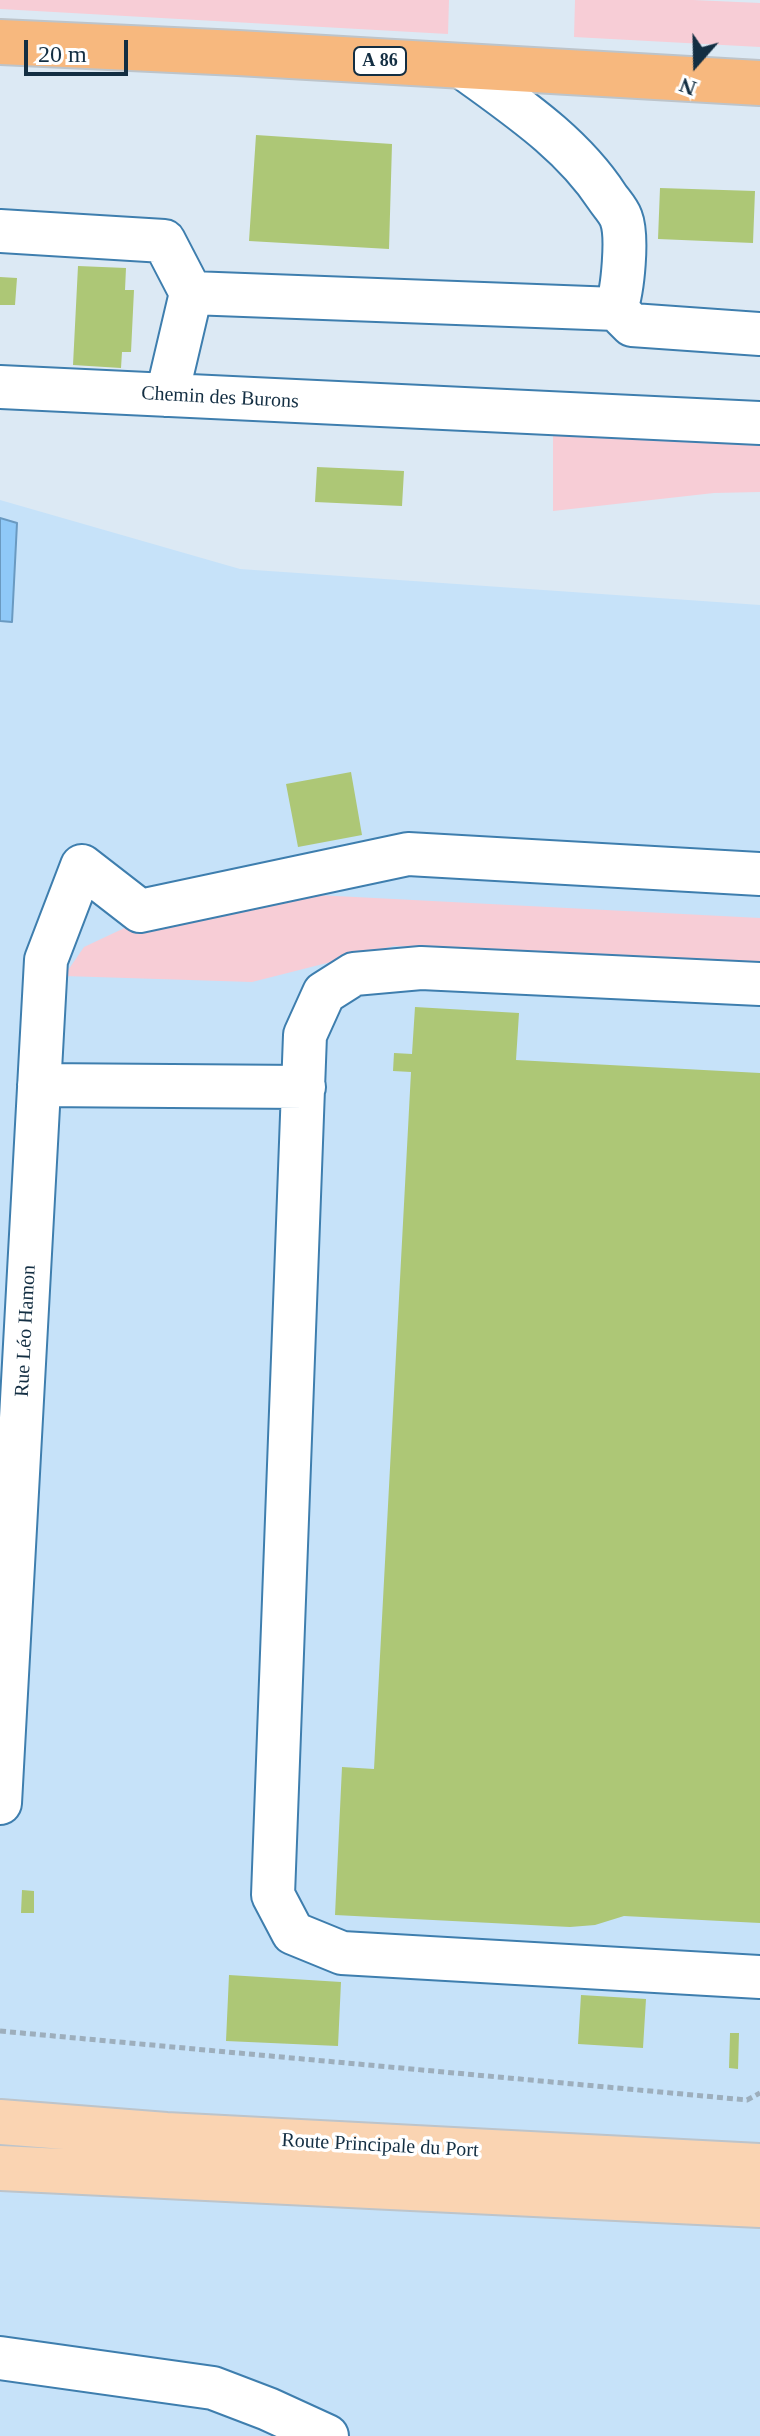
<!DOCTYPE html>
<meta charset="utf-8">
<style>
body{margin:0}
#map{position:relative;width:760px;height:2436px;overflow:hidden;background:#dce9f4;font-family:Georgia,serif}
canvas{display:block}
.north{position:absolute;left:656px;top:24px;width:80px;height:80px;-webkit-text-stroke:6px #fff;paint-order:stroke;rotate:200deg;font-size:22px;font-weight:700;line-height:32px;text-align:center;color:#132e42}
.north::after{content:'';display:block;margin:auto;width:28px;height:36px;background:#132e42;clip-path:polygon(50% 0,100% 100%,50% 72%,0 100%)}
.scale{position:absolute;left:24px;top:40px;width:104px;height:36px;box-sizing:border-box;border:4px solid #132e42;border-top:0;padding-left:10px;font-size:24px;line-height:28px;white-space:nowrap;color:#132e42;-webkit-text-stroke:6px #fff;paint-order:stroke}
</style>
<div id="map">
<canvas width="760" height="2436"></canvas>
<div class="north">N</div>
<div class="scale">20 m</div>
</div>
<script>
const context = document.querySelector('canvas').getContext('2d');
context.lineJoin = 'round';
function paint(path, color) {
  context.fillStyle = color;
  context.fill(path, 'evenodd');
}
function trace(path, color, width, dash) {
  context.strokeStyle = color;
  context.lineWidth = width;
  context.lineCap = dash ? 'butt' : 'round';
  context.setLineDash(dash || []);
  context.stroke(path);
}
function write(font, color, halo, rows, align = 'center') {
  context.font = font + ' Georgia,serif';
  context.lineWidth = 7;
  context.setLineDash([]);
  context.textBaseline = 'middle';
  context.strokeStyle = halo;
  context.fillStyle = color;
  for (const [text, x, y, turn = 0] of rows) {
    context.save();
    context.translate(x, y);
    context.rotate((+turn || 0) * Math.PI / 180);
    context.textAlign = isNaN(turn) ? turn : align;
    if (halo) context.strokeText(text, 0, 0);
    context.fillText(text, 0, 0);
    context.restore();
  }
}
const built = new Path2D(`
 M 0,500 L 240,569 L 760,605 L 760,2436 L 0,2436 Z`);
const green = new Path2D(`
 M 0,0 L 449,0 L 448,34 L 0,9 Z
 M 575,0 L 693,0 L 760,3 L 760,47 L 574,37 Z
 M 553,425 L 760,436 L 760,492 L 714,493 L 553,511 Z
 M 278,893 L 760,918 L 760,964 L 394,946 L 252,982 L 64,976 L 84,947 L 133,924 Z`);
const water = new Path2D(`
 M 0,518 L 17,523 L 12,622 L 0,621 Z`);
const building = new Path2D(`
 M 256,135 L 392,144 L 389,249 L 249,241 Z
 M 660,188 L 755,191 L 753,243 L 658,239 Z
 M 78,266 L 126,268 L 125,290 L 134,290 L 131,352 L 122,352 L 121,368 L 73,365 Z
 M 0,277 L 17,278 L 15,305 L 0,305 Z
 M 317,467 L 404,471 L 402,506 L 315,502 Z
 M 351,772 L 362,835 L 298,847 L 286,784 Z
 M 415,1007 L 519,1013 L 516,1060 L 760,1073 L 760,1923 L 624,1916 L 595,1925 L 570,1927 L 335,1915 L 342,1767 L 374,1769 L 411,1072 L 393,1071 L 394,1053 L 412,1054 Z
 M 22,1890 L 34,1891 L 34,1913 L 21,1913 Z
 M 229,1975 L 341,1982 L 338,2046 L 226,2041 Z
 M 581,1995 L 646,1999 L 643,2048 L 578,2044 Z
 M 730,2033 L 739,2033 L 738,2069 L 729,2068 Z`);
const path = new Path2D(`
 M 0,2031 L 747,2100 L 760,2093`);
const minor = new Path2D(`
 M 461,66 C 514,105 571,142 607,197 C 611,203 618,210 621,218 C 628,236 623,290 616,309
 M 0,231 L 164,241 L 191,293
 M 0,387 L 760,423
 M 167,395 L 191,293 L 616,309 L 632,325 L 760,334
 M 760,984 L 421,968 L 354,974 L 324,993 L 305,1035 L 273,1895 L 293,1933 L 342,1953 L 760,1977
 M 39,1085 L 304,1087
 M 0,1803 L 46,960 L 82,866 L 140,911 L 408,854 L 760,874
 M 0,2358 L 213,2388 L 268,2409 L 327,2436`);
const major = new Path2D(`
 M 0,2122 L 166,2135 L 760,2166
 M 0,2168 L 760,2205`);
const highway = new Path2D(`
 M 0,42 L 238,53 L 760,83`);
const shields = [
 [380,61,52]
];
const shieldNames = [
 ["A 86",380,61]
];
const streetNames = [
 ["Chemin des Burons",220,398,3],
 ["Rue Léo Hamon",26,1331,-87],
 ["Route Principale du Port",380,2146,3]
];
paint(built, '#c6e2f9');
paint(green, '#f7cdd6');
paint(water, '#8fc9f8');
trace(water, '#6a9ac1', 2);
paint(building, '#adc776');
trace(minor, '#3e7eae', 46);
trace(major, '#bdc4ca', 48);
trace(highway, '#bdc4ca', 48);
trace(path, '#9daebc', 5, [6, 4]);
trace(minor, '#fff', 42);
trace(major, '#fad4b2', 44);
trace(highway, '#f7b87e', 44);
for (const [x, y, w] of shields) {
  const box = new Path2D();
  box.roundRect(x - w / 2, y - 14, w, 28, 6);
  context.fillStyle = '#fff';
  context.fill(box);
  trace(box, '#132e42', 2);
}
write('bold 18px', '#132e42', null, shieldNames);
write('20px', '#132e42', '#fff', streetNames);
</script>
